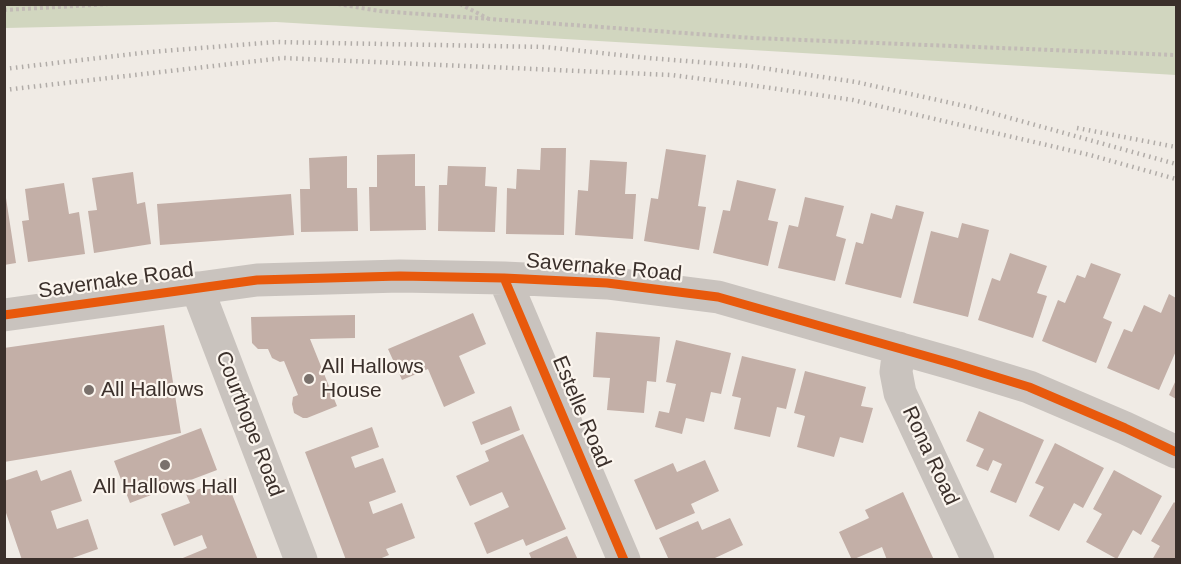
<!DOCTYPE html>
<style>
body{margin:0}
#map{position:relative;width:1181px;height:564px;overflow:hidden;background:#f0ebe5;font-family:Helvetica,sans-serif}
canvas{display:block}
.frame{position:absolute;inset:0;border:6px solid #3b302b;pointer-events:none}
</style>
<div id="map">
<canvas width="1181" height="564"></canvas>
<div class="frame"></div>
</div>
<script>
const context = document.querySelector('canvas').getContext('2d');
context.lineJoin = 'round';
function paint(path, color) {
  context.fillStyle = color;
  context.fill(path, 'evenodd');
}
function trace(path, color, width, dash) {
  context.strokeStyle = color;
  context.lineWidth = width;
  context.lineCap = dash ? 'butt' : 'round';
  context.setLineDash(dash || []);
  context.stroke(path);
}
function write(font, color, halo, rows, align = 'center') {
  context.font = font + ' Helvetica,sans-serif';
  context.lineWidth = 4.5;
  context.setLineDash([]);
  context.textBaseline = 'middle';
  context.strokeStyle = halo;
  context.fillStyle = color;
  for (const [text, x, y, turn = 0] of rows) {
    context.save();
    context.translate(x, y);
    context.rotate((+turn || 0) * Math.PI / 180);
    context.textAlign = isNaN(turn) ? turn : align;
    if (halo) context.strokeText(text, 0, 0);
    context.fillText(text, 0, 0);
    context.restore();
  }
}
const green = new Path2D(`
 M 4,5 L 1176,5 L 1176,75 L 276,22 L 5,28 Z`);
const building = new Path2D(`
 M 541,148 L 566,148 L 564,235 L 506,234 L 507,188 L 516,189 L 517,169 L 540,170 Z
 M 666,149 L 706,155 L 698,206 L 706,207 L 699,250 L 644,241 L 651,198 L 658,199 Z
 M 415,154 L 415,186 L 425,186 L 426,230 L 370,231 L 369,187 L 377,187 L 377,155 Z
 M 347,156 L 347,188 L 357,188 L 358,231 L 301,232 L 300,189 L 310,189 L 309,158 Z
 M 590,160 L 627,162 L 625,194 L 636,194 L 633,239 L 575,235 L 578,190 L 588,191 Z
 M 448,166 L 486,167 L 485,186 L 497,187 L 495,232 L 438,231 L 439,185 L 447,185 Z
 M 133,172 L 137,204 L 145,202 L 151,244 L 94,253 L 88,211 L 97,210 L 92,178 Z
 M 737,180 L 776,189 L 768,220 L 778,222 L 768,266 L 713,253 L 723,210 L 730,211 Z
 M 64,183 L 69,214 L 79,212 L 85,254 L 28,262 L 22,221 L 29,220 L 25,189 Z
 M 291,194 L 294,235 L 160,245 L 157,204 Z
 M 805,197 L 844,206 L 836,236 L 846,239 L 835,281 L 778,268 L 789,225 L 798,227 Z
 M 4,198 L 6,198 L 16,263 L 4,265 Z
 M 896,205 L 924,212 L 901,298 L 845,284 L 856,242 L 863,244 L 871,213 L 892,219 Z
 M 962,223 L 989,230 L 968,317 L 913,303 L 931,231 L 958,238 Z
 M 1010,253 L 1047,266 L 1037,293 L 1047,296 L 1033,338 L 978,320 L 992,278 L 1000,281 Z
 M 1091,263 L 1121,274 L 1103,318 L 1112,322 L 1096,363 L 1042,341 L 1058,300 L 1065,303 L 1077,275 L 1085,278 Z
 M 1169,294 L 1176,298 L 1176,351 L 1159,390 L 1107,368 L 1124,329 L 1132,332 L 1144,305 L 1161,313 Z
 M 473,313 L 486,344 L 459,356 L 475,393 L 444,407 L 428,369 L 402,380 L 388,349 Z
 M 355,315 L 355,338 L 310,339 L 337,406 L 307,418 L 303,418 L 294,413 L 292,404 L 293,397 L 298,395 L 284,361 L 280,362 L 272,358 L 268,349 L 258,349 L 252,343 L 251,317 Z
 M 164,325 L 181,433 L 4,462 L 4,348 Z
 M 596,332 L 660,337 L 656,382 L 647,381 L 644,413 L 607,410 L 610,378 L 593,377 Z
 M 676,340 L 731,353 L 721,394 L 711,392 L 704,422 L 686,418 L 682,434 L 655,427 L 659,411 L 669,413 L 676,384 L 666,382 Z
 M 742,356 L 796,369 L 786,409 L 777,407 L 770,437 L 734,429 L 741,398 L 732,396 Z
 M 805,371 L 866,387 L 861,406 L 873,408 L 863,443 L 840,437 L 834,457 L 797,447 L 805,416 L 794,413 Z
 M 1176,380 L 1176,399 L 1169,395 Z
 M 511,406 L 520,430 L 481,445 L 472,422 Z
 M 979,411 L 1044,440 L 1016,503 L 990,492 L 1002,464 L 993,460 L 988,471 L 976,466 L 984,449 L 966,441 Z
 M 372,427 L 379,447 L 351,457 L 355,468 L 383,458 L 396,492 L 369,502 L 373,514 L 402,503 L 415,538 L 386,549 L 389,555 L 377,560 L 346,560 L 305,452 Z
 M 201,428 L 217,470 L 130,503 L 114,461 Z
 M 523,434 L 566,529 L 526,546 L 523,539 L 487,554 L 474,523 L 509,507 L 502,492 L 470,506 L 456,476 L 489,461 L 485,451 Z
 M 1055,443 L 1104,468 L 1083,508 L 1074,503 L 1059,531 L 1029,516 L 1044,487 L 1035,483 Z
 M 705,460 L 719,491 L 691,504 L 695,513 L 656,530 L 634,480 L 673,463 L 677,472 Z
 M 37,470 L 41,481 L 71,470 L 82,501 L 51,511 L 57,529 L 88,519 L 98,549 L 67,560 L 22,560 L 4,507 L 4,481 Z
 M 1114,470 L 1162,496 L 1141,535 L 1133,530 L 1117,559 L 1086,542 L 1102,514 L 1093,509 Z
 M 226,479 L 258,560 L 178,560 L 207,548 L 204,541 L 202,535 L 174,546 L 161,514 L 190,503 L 186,494 Z
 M 903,492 L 934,560 L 887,560 L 882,547 L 852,560 L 839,532 L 869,518 L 865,510 Z
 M 1174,502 L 1176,504 L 1176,560 L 1152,560 L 1160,546 L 1151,541 Z
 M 730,518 L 743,545 L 715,558 L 716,560 L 669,560 L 659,538 L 698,521 L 702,530 Z
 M 567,536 L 578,560 L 532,560 L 529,553 Z`);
const path = new Path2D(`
 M 338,4 L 379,11 L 753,38 L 1176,55
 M 460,4 L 489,19
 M 4,10 L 111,4`);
const minor = new Path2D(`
 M 504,278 L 624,560
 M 197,288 L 301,560
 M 4,315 L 257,280 L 400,276 L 504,278 L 607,283 L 718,297 L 954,364 L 1029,387 L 1125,428 L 1176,452
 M 899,348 L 896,372 L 900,393 L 978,560`);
const rail = new Path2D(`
 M 4,69 L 150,52 L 276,42 L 545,47 L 648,58 L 749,66 L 856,82 L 974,108 L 1176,164
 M 4,90 L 283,58 L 671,75 L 750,85 L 853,100 L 1090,155 L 1176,179
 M 1077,128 L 1176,147`);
const cycleway = new Path2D(`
 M 504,278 L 624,560
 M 4,315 L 257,280 L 400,276 L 504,278 L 607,283 L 718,297 L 954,364 L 1029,387 L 1125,428 L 1176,452`);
const markers = [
 [309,379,6,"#7a716c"],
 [89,390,6,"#7a716c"],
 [165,465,6,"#7a716c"]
];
const streetNames = [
 ["Savernake Road",604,268,5],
 ["Savernake Road",116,281,-8],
 ["Estelle Road",581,412,67],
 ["Courthope Road",249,424,69],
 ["Rona Road",930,456,65]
];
const poiNames = [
 ["All Hallows",321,367],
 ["House",321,391],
 ["All Hallows",101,390],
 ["All Hallows Hall",165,487,"center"]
];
paint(green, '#d1d6bf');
paint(building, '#c3afa7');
trace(path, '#c2bbb6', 4, [3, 3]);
trace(minor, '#c9c3be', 33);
trace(rail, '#b1aca8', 4.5, [1.5, 4.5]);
trace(cycleway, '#e8590c', 9);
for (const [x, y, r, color] of markers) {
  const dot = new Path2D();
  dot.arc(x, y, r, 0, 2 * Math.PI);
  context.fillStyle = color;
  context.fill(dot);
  trace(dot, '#fbf5ee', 2);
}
write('21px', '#3b302b', '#fbf5ee', streetNames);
write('21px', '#3b302b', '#fbf5ee', poiNames, 'left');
</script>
